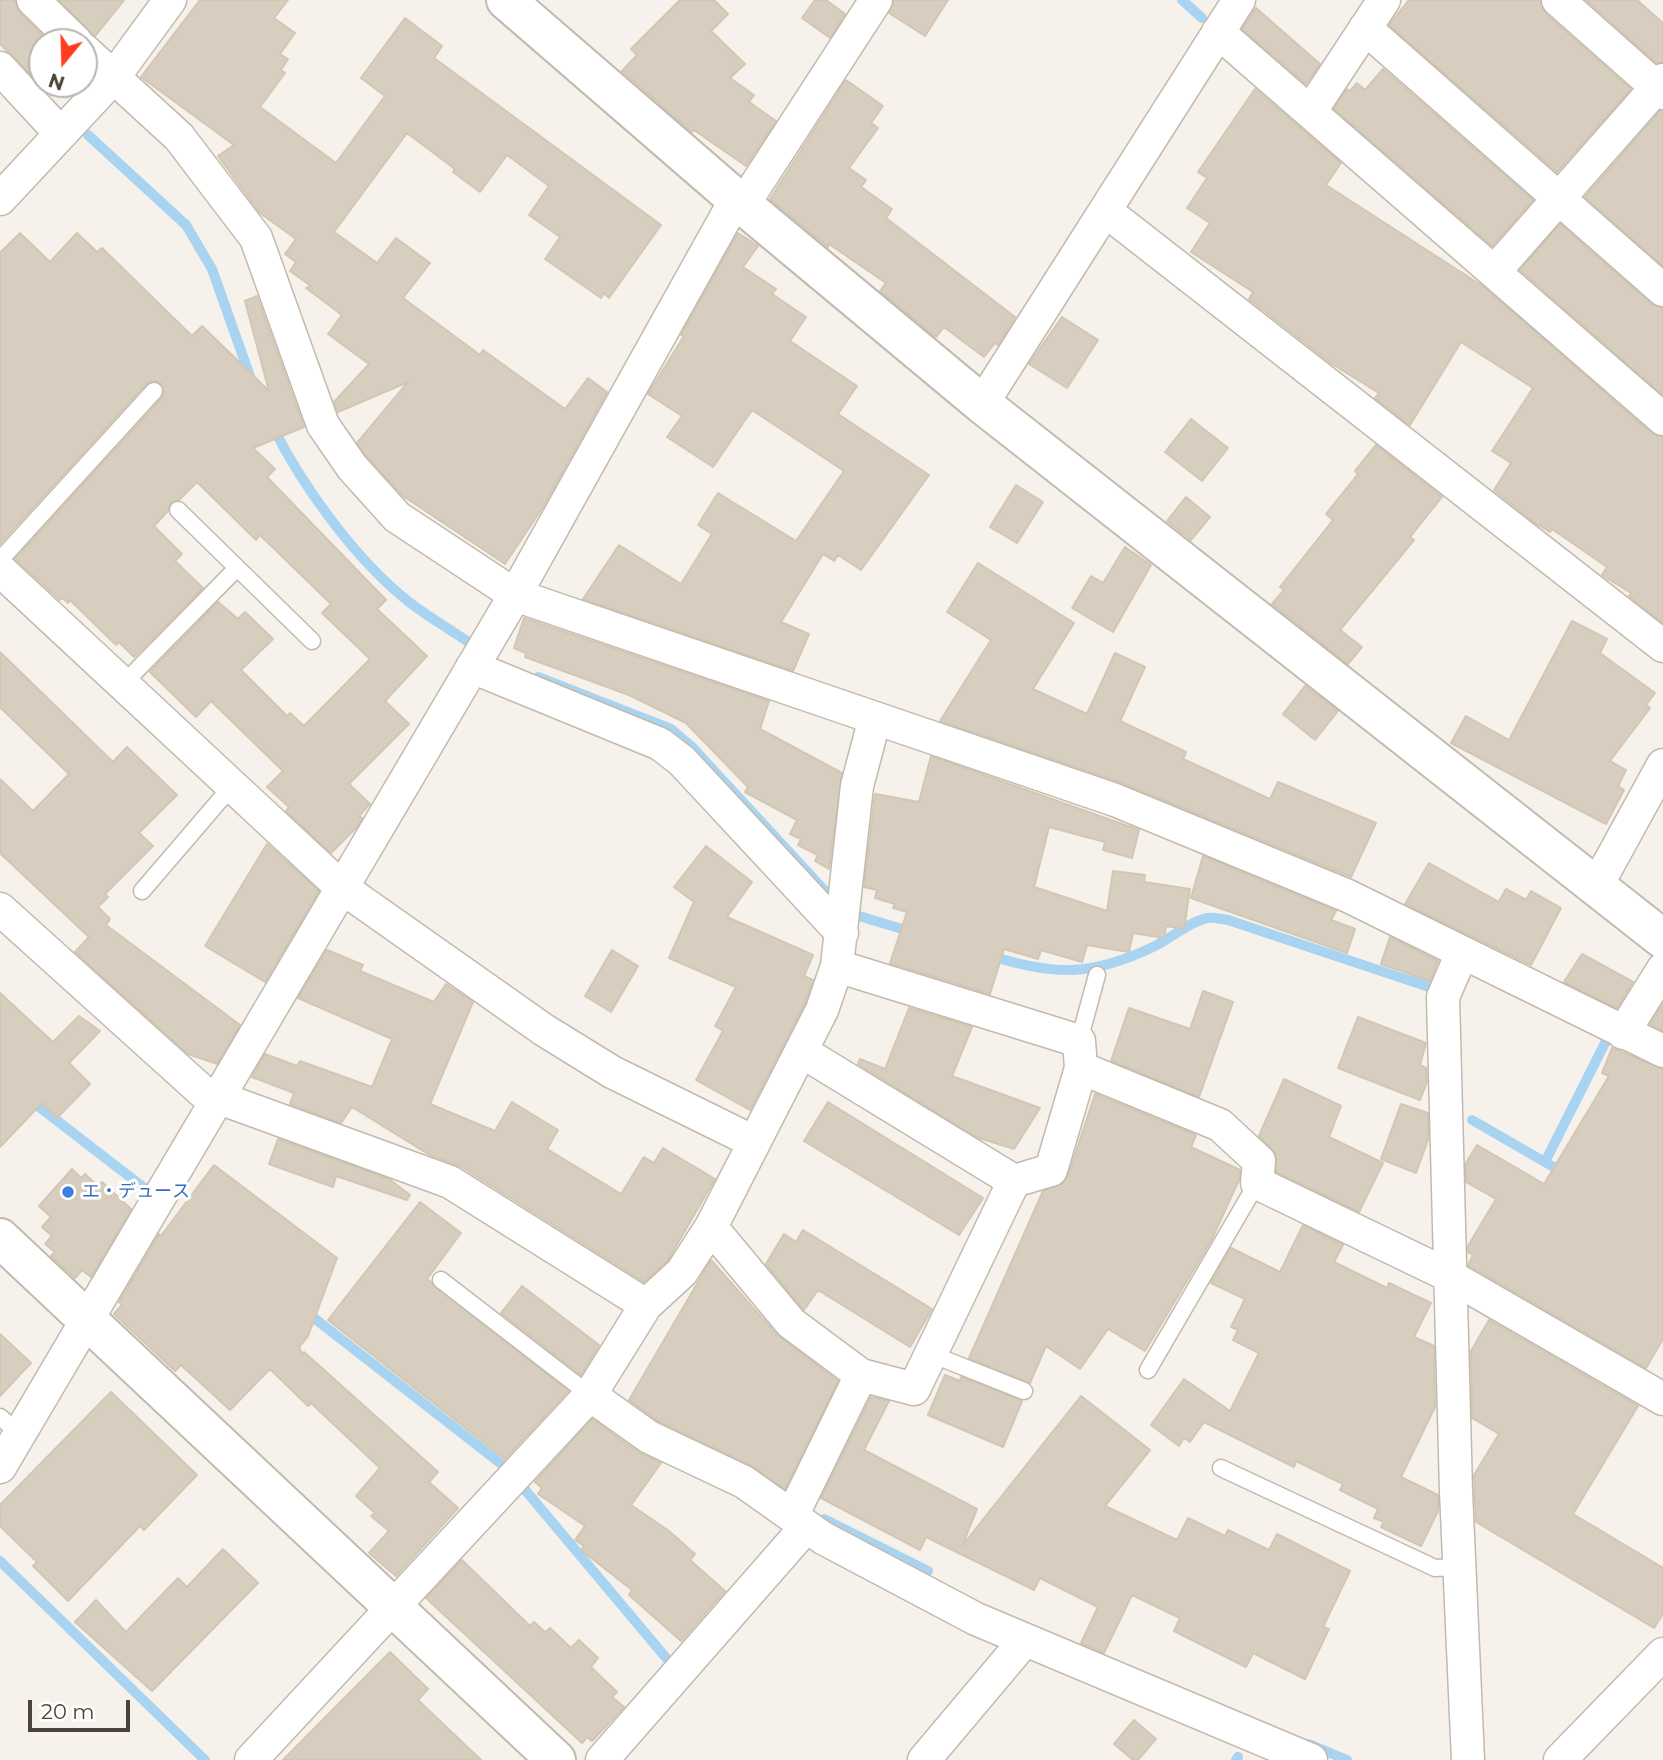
<!DOCTYPE html>
<meta charset="utf-8">
<style>
body{margin:0}
#map{position:relative;width:1663px;height:1760px;overflow:hidden;background:#f6f2eb;font-family:Montserrat,sans-serif}
canvas{display:block}
.north{position:absolute;left:28px;top:28px;width:70px;height:70px;box-sizing:border-box;background:#fff;border:2px solid #b7b4af;border-radius:50%;rotate:199deg;font-size:19px;font-weight:700;line-height:28px;text-align:center;color:#4a4338}
.north::after{content:'';display:block;margin:auto;width:24px;height:32px;background:#fd3d1b;clip-path:polygon(50% 0,100% 100%,50% 72%,0 100%)}
.scale{position:absolute;left:28px;top:1700px;width:102px;height:32px;box-sizing:border-box;border:4px solid #4a4338;border-top:0;padding-left:9px;font-size:21px;line-height:24px;white-space:nowrap;color:#4a4338;-webkit-text-stroke:5px #fff;paint-order:stroke}
</style>
<div id="map">
<canvas width="1663" height="1760"></canvas>
<div class="north">N</div>
<div class="scale">20 m</div>
</div>
<script>
const context = document.querySelector('canvas').getContext('2d');
context.lineJoin = 'round';
function trace(path, color, width, dash) {
  context.strokeStyle = color;
  context.lineWidth = width;
  context.lineCap = dash ? 'butt' : 'round';
  context.setLineDash(dash || []);
  context.stroke(path);
}
function paint(path, color) {
  context.fillStyle = color;
  context.fill(path, 'evenodd');
}
function write(font, color, halo, rows, align = 'center') {
  context.font = font + ' Montserrat,"Noto Sans JP",sans-serif';
  context.lineWidth = 6;
  context.setLineDash([]);
  context.textBaseline = 'middle';
  context.strokeStyle = halo;
  context.fillStyle = color;
  for (const [text, x, y, turn = 0] of rows) {
    context.save();
    context.translate(x, y);
    context.rotate((+turn || 0) * Math.PI / 180);
    context.textAlign = isNaN(turn) ? turn : align;
    if (halo) context.strokeText(text, 0, 0);
    context.fillText(text, 0, 0);
    context.restore();
  }
}
const stream = new Path2D(`
 M 1182,0 L 1202,18
 M 88,135 L 186,225 L 212,269 L 252,382
 M 272,425 C 302,486 355,559 409,602 C 427,616 448,628 467,641
 M 538,677 L 671,729 L 692,747 L 836,903
 M 859,916 L 912,932
 M 988,955 C 1054,976 1091,977 1155,946 C 1171,938 1189,922 1207,918 C 1213,917 1222,919 1228,920 L 1429,987
 M 29,1099 L 152,1194
 M 1472,1120 L 1564,1173
 M 1545,1162 L 1607,1039
 M 305,1311 L 504,1466
 M 521,1485 L 667,1659
 M 824,1519 L 928,1571
 M 0,1561 L 205,1760
 M 1309,1744 L 1347,1760
 M 1236,1760 L 1238,1757`);
const building = new Path2D(`
 M 0,0 L 15,0 L 20,13 L 50,42 L 42,42 L 42,84 L 45,84 L 42,86 L 0,44 Z
 M 59,0 L 124,0 L 95,36 Z
 M 200,0 L 288,0 L 274,18 L 295,33 L 280,54 L 288,59 L 281,70 L 285,73 L 260,107 L 336,163 L 385,96 L 361,78 L 405,18 L 442,46 L 434,58 L 661,225 L 609,298 L 604,293 L 601,298 L 545,259 L 560,237 L 529,215 L 549,186 L 507,155 L 480,192 L 453,172 L 455,169 L 407,133 L 334,232 L 377,263 L 396,238 L 430,263 L 403,298 L 480,355 L 483,350 L 565,409 L 588,378 L 607,392 L 543,507 L 505,564 L 403,496 L 366,456 L 357,443 L 408,382 L 338,412 L 334,402 L 369,364 L 328,334 L 342,315 L 306,288 L 311,286 L 290,271 L 296,262 L 285,254 L 296,239 L 260,213 L 218,156 L 234,145 L 141,77 Z
 M 680,0 L 714,0 L 728,14 L 711,31 L 745,64 L 730,78 L 754,95 L 749,102 L 776,121 L 746,166 L 694,130 L 692,132 L 622,71 L 637,55 L 631,49 Z
 M 815,0 L 826,0 L 845,14 L 830,38 L 802,18 Z
 M 894,0 L 948,0 L 925,36 L 889,13 Z
 M 1409,0 L 1540,0 L 1546,14 L 1631,89 L 1557,172 L 1389,25 Z
 M 1586,0 L 1637,0 L 1663,23 L 1663,62 L 1657,63 Z
 M 1256,8 L 1320,64 L 1306,84 L 1242,29 Z
 M 1383,69 L 1533,200 L 1492,246 L 1334,109 L 1347,89 L 1350,91 L 1357,83 L 1365,90 Z
 M 846,80 L 883,106 L 871,123 L 878,128 L 849,168 L 866,180 L 861,187 L 892,209 L 886,218 L 1015,317 L 998,345 L 995,343 L 984,357 L 944,327 L 936,337 L 880,291 L 886,283 L 829,244 L 828,247 L 770,199 Z
 M 1255,89 L 1341,163 L 1326,185 L 1484,287 L 1651,433 L 1663,437 L 1663,623 L 1629,596 L 1631,593 L 1602,575 L 1607,567 L 1552,529 L 1550,532 L 1535,523 L 1494,490 L 1511,463 L 1492,451 L 1533,388 L 1461,342 L 1410,425 L 1375,398 L 1379,393 L 1332,364 L 1249,299 L 1253,292 L 1191,252 L 1210,223 L 1187,208 L 1207,178 L 1198,172 Z
 M 1660,111 L 1663,111 L 1663,266 L 1585,197 Z
 M 1560,224 L 1651,304 L 1663,308 L 1663,395 L 1520,270 Z
 M 20,233 L 50,262 L 77,233 L 97,252 L 102,248 L 192,336 L 202,326 L 269,391 L 245,301 L 257,296 L 304,427 L 253,448 L 275,469 L 267,477 L 386,600 L 377,609 L 427,656 L 385,701 L 409,724 L 349,784 L 370,804 L 359,816 L 362,818 L 357,827 L 331,853 L 286,811 L 289,807 L 267,787 L 283,771 L 211,701 L 196,717 L 150,672 L 218,602 L 238,619 L 245,612 L 273,639 L 241,670 L 287,716 L 290,713 L 304,726 L 370,659 L 322,613 L 331,604 L 260,535 L 256,540 L 197,482 L 179,500 L 171,502 L 168,511 L 154,526 L 182,554 L 175,561 L 203,588 L 134,657 L 119,642 L 116,645 L 70,600 L 68,603 L 63,598 L 60,600 L 15,559 L 162,398 L 164,393 L 162,384 L 156,381 L 146,384 L 0,544 L 0,253 Z
 M 738,233 L 758,246 L 743,267 L 776,289 L 772,294 L 806,317 L 790,341 L 857,386 L 838,414 L 929,475 L 861,570 L 838,555 L 834,561 L 823,554 L 781,622 L 809,634 L 793,671 L 583,599 L 619,545 L 681,584 L 712,534 L 698,525 L 718,493 L 796,541 L 844,471 L 752,410 L 713,467 L 667,437 L 682,416 L 648,394 L 684,336 L 681,335 Z
 M 1062,317 L 1098,340 L 1067,388 L 1029,364 Z
 M 1191,419 L 1228,448 L 1202,481 L 1165,452 Z
 M 1376,445 L 1442,497 L 1410,537 L 1414,540 L 1340,630 L 1362,647 L 1348,664 L 1272,604 L 1284,590 L 1280,587 L 1333,520 L 1326,514 L 1358,474 L 1355,471 Z
 M 1016,485 L 1043,502 L 1017,543 L 990,527 Z
 M 1186,497 L 1210,517 L 1191,540 L 1167,521 Z
 M 1125,547 L 1151,565 L 1113,632 L 1072,608 L 1091,576 L 1103,583 Z
 M 978,563 L 1074,623 L 1033,689 L 1087,714 L 1115,653 L 1145,667 L 1120,721 L 1186,752 L 1183,759 L 1270,799 L 1278,782 L 1376,823 L 1351,877 L 1122,783 L 940,721 L 991,640 L 947,612 Z
 M 524,618 L 769,701 L 760,729 L 842,773 L 829,869 L 815,861 L 818,855 L 798,845 L 801,839 L 790,834 L 797,820 L 745,792 L 748,787 L 686,723 L 629,695 L 525,657 L 526,653 L 514,648 Z
 M 1572,621 L 1607,639 L 1600,653 L 1655,693 L 1646,705 L 1650,708 L 1610,761 L 1626,770 L 1618,786 L 1624,790 L 1606,824 L 1451,743 L 1466,716 L 1509,740 Z
 M 0,652 L 113,762 L 127,747 L 177,795 L 139,833 L 153,846 L 105,894 L 108,897 L 98,907 L 110,919 L 106,925 L 240,1025 L 217,1064 L 188,1054 L 75,952 L 89,937 L 0,853 L 0,779 L 33,811 L 69,774 L 0,707 Z
 M 1305,686 L 1338,711 L 1315,740 L 1283,714 Z
 M 931,756 L 1139,830 L 1132,858 L 1103,850 L 1105,842 L 1049,827 L 1034,887 L 1107,911 L 1113,871 L 1145,875 L 1144,882 L 1190,889 L 1184,929 L 1166,926 L 1164,938 L 1133,933 L 1129,952 L 1087,945 L 1082,962 L 1041,950 L 1038,959 L 1004,949 L 990,994 L 890,963 L 907,912 L 893,908 L 895,904 L 875,898 L 877,890 L 864,887 L 875,794 L 919,802 Z
 M 267,844 L 319,891 L 265,982 L 205,946 Z
 M 706,846 L 752,882 L 727,917 L 813,955 L 804,976 L 813,980 L 805,1003 L 750,1110 L 696,1080 L 723,1031 L 715,1026 L 736,987 L 669,958 L 694,902 L 674,887 Z
 M 1203,856 L 1336,911 L 1331,920 L 1355,929 L 1347,953 L 1191,898 Z
 M 1429,863 L 1499,902 L 1506,889 L 1526,900 L 1531,891 L 1561,908 L 1531,965 L 1405,904 Z
 M 1390,937 L 1438,961 L 1430,981 L 1381,964 Z
 M 327,950 L 363,965 L 360,971 L 434,1002 L 446,984 L 473,1002 L 430,1104 L 495,1131 L 512,1102 L 558,1130 L 547,1149 L 621,1194 L 644,1157 L 654,1163 L 663,1148 L 715,1179 L 668,1260 L 644,1282 L 460,1166 L 428,1154 L 352,1107 L 341,1123 L 290,1104 L 294,1093 L 252,1077 L 265,1054 L 297,1066 L 300,1061 L 372,1087 L 392,1039 L 298,998 Z
 M 612,950 L 638,966 L 611,1012 L 585,996 Z
 M 1582,954 L 1633,982 L 1617,1008 L 1564,982 Z
 M 1203,991 L 1233,1002 L 1199,1097 L 1111,1061 L 1129,1008 L 1190,1029 Z
 M 0,993 L 53,1042 L 79,1016 L 100,1031 L 69,1063 L 90,1084 L 57,1118 L 42,1103 L 0,1147 Z
 M 1663,1004 L 1663,1031 L 1650,1024 Z
 M 909,1008 L 972,1027 L 952,1076 L 1040,1108 L 1014,1149 L 976,1137 L 858,1064 L 860,1059 L 885,1069 Z
 M 1358,1017 L 1426,1043 L 1420,1065 L 1426,1068 L 1427,1082 L 1420,1100 L 1338,1068 Z
 M 1612,1048 L 1663,1069 L 1663,1339 L 1646,1368 L 1468,1265 L 1473,1255 L 1468,1252 L 1468,1246 L 1496,1199 L 1466,1182 L 1466,1163 L 1477,1145 L 1544,1184 L 1609,1076 L 1602,1073 Z
 M 1284,1079 L 1341,1106 L 1329,1137 L 1383,1163 L 1359,1212 L 1276,1172 L 1276,1154 L 1259,1136 Z
 M 1095,1094 L 1196,1135 L 1191,1147 L 1240,1170 L 1239,1180 L 1212,1239 L 1145,1351 L 1108,1329 L 1080,1369 L 1046,1346 L 1030,1383 L 969,1358 L 1043,1191 L 1063,1183 L 1068,1176 Z
 M 828,1102 L 983,1198 L 959,1235 L 804,1141 Z
 M 1401,1104 L 1428,1113 L 1428,1140 L 1416,1173 L 1381,1159 Z
 M 278,1139 L 389,1179 L 410,1195 L 407,1200 L 336,1176 L 333,1187 L 269,1164 Z
 M 214,1165 L 337,1258 L 308,1336 L 299,1347 L 302,1354 L 304,1352 L 438,1472 L 429,1482 L 458,1508 L 396,1576 L 369,1553 L 389,1531 L 371,1516 L 375,1513 L 356,1496 L 380,1468 L 311,1403 L 308,1406 L 270,1369 L 230,1410 L 181,1365 L 175,1371 L 114,1314 L 122,1305 L 119,1302 L 159,1234 L 161,1236 Z
 M 72,1169 L 81,1178 L 85,1174 L 98,1186 L 102,1182 L 131,1209 L 91,1277 L 82,1270 L 75,1278 L 51,1256 L 55,1252 L 45,1244 L 52,1236 L 42,1227 L 51,1217 L 39,1206 Z
 M 420,1202 L 461,1233 L 427,1279 L 568,1391 L 505,1459 L 328,1320 Z
 M 1303,1225 L 1343,1245 L 1334,1262 L 1387,1288 L 1389,1283 L 1431,1303 L 1414,1337 L 1434,1346 L 1435,1407 L 1401,1477 L 1438,1495 L 1438,1511 L 1421,1546 L 1381,1527 L 1384,1522 L 1374,1518 L 1378,1509 L 1340,1490 L 1343,1484 L 1296,1461 L 1294,1467 L 1204,1422 L 1190,1442 L 1184,1438 L 1179,1446 L 1151,1425 L 1184,1379 L 1230,1411 L 1259,1353 L 1233,1340 L 1238,1330 L 1231,1327 L 1245,1299 L 1211,1283 L 1231,1248 L 1280,1272 Z
 M 803,1230 L 932,1309 L 910,1347 L 818,1290 L 804,1310 L 766,1264 L 784,1234 L 796,1242 Z
 M 711,1260 L 777,1335 L 838,1381 L 785,1489 L 752,1466 L 658,1421 L 629,1400 Z
 M 522,1286 L 599,1345 L 581,1375 L 501,1313 Z
 M 1489,1320 L 1638,1406 L 1573,1514 L 1663,1568 L 1663,1614 L 1654,1628 L 1476,1522 L 1474,1475 L 1499,1434 L 1472,1418 L 1471,1351 Z
 M 0,1334 L 31,1363 L 0,1396 Z
 M 945,1375 L 960,1381 L 961,1377 L 1022,1401 L 1003,1447 L 928,1415 Z
 M 111,1392 L 197,1475 L 144,1530 L 140,1526 L 68,1601 L 33,1566 L 37,1562 L 0,1526 L 0,1505 Z
 M 1081,1396 L 1150,1450 L 1105,1506 L 1177,1540 L 1188,1518 L 1225,1536 L 1228,1530 L 1269,1550 L 1277,1534 L 1350,1571 L 1323,1627 L 1329,1629 L 1305,1679 L 1253,1653 L 1246,1667 L 1174,1631 L 1180,1618 L 1132,1595 L 1104,1653 L 1081,1643 L 1098,1607 L 1040,1578 L 1034,1590 L 926,1537 L 920,1550 L 821,1498 L 871,1397 L 889,1401 L 864,1450 L 977,1509 L 962,1546 Z
 M 592,1419 L 638,1452 L 661,1463 L 631,1505 L 669,1531 L 695,1554 L 690,1560 L 725,1591 L 681,1641 L 629,1595 L 632,1590 L 581,1550 L 584,1546 L 575,1540 L 585,1526 L 538,1494 L 542,1488 L 535,1482 Z
 M 223,1549 L 258,1583 L 152,1691 L 75,1622 L 96,1600 L 126,1632 L 178,1578 L 187,1587 Z
 M 462,1560 L 530,1626 L 534,1622 L 545,1632 L 550,1628 L 571,1648 L 579,1640 L 598,1658 L 591,1667 L 617,1692 L 612,1697 L 624,1707 L 592,1741 L 587,1737 L 582,1743 L 426,1598 Z
 M 390,1652 L 428,1689 L 418,1700 L 481,1760 L 283,1760 Z
 M 1134,1720 L 1156,1739 L 1138,1760 L 1133,1760 L 1114,1744 Z`);
const service = new Path2D(`
 M 178,510 L 312,641
 M 0,560 L 154,391
 M 123,684 L 237,568
 M 142,891 L 232,786
 M 1079,1041 L 1097,975
 M 441,1280 L 590,1395
 M 931,1354 L 1024,1391
 M 1148,1370 L 1257,1183
 M 0,1417 L 20,1434
 M 1221,1468 L 1435,1568 L 1459,1567`);
const minor = new Path2D(`
 M 33,0 L 76,42
 M 1558,0 L 1663,93
 M 1365,28 L 1663,290
 M 1218,32 L 1663,419
 M 84,50 L 179,137 L 256,238 L 323,425 L 352,467 L 397,517 L 515,595 L 1115,800 L 1348,896 L 1663,1051
 M 0,68 L 61,134
 M 1310,112 L 1384,0
 M 0,199 L 113,78 L 170,0
 M 743,205 L 876,0
 M 1107,212 L 1663,646
 M 1494,272 L 1663,80
 M 982,404 L 1239,0
 M 0,570 L 341,887 L 544,1030 L 612,1072 L 752,1141
 M 472,667 L 660,744 L 682,761 L 842,933
 M 1596,887 L 1663,765
 M 0,909 L 203,1092 L 450,1182 L 646,1305
 M 1462,953 L 1443,997 L 1456,1491 L 1468,1760
 M 1623,1033 L 1663,969
 M 801,1051 L 1014,1181
 M 1081,1068 L 1220,1125 L 1259,1161 L 1257,1183 L 1450,1276 L 1663,1399
 M 711,1227 L 791,1323 L 861,1375 L 914,1389 L 1014,1181 L 1051,1170 L 1081,1068 L 1079,1041 L 837,966
 M 590,1395 L 649,1437 L 744,1482 L 823,1538 L 976,1619 L 1311,1760
 M 0,1467 L 515,595 L 736,199
 M 792,1516 L 861,1375
 M 251,1760 L 590,1395 L 646,1305 L 682,1272 L 711,1227 L 822,1010 L 837,966 L 857,786 L 875,718
 M 602,1760 L 806,1527
 M 924,1760 L 1025,1640
 M 1560,1760 L 1663,1654`);
const tertiary = new Path2D(`
 M 506,0 L 743,205 L 982,404 L 1663,939
 M 0,1238 L 556,1760`);
const markers = [
 [68,1192,7,"#3f7fe0"]
];
const shopNames = [
 ["エ・デュース",82,1192]
];
trace(stream, '#a8d4f2', 10);
paint(building, '#d8cec0');
trace(building, '#d3c6b3', 2);
trace(service, '#c2baad', 19);
trace(minor, '#c2baad', 35);
trace(tertiary, '#c2baad', 42);
trace(service, '#fff', 16);
trace(minor, '#fff', 32);
trace(tertiary, '#fff', 38);
for (const [x, y, r, color] of markers) {
  const dot = new Path2D();
  dot.arc(x, y, r, 0, 2 * Math.PI);
  context.fillStyle = color;
  context.fill(dot);
  trace(dot, '#fff', 2.5);
}
write('18px', '#366cbe', '#fff', shopNames, 'left');
</script>
